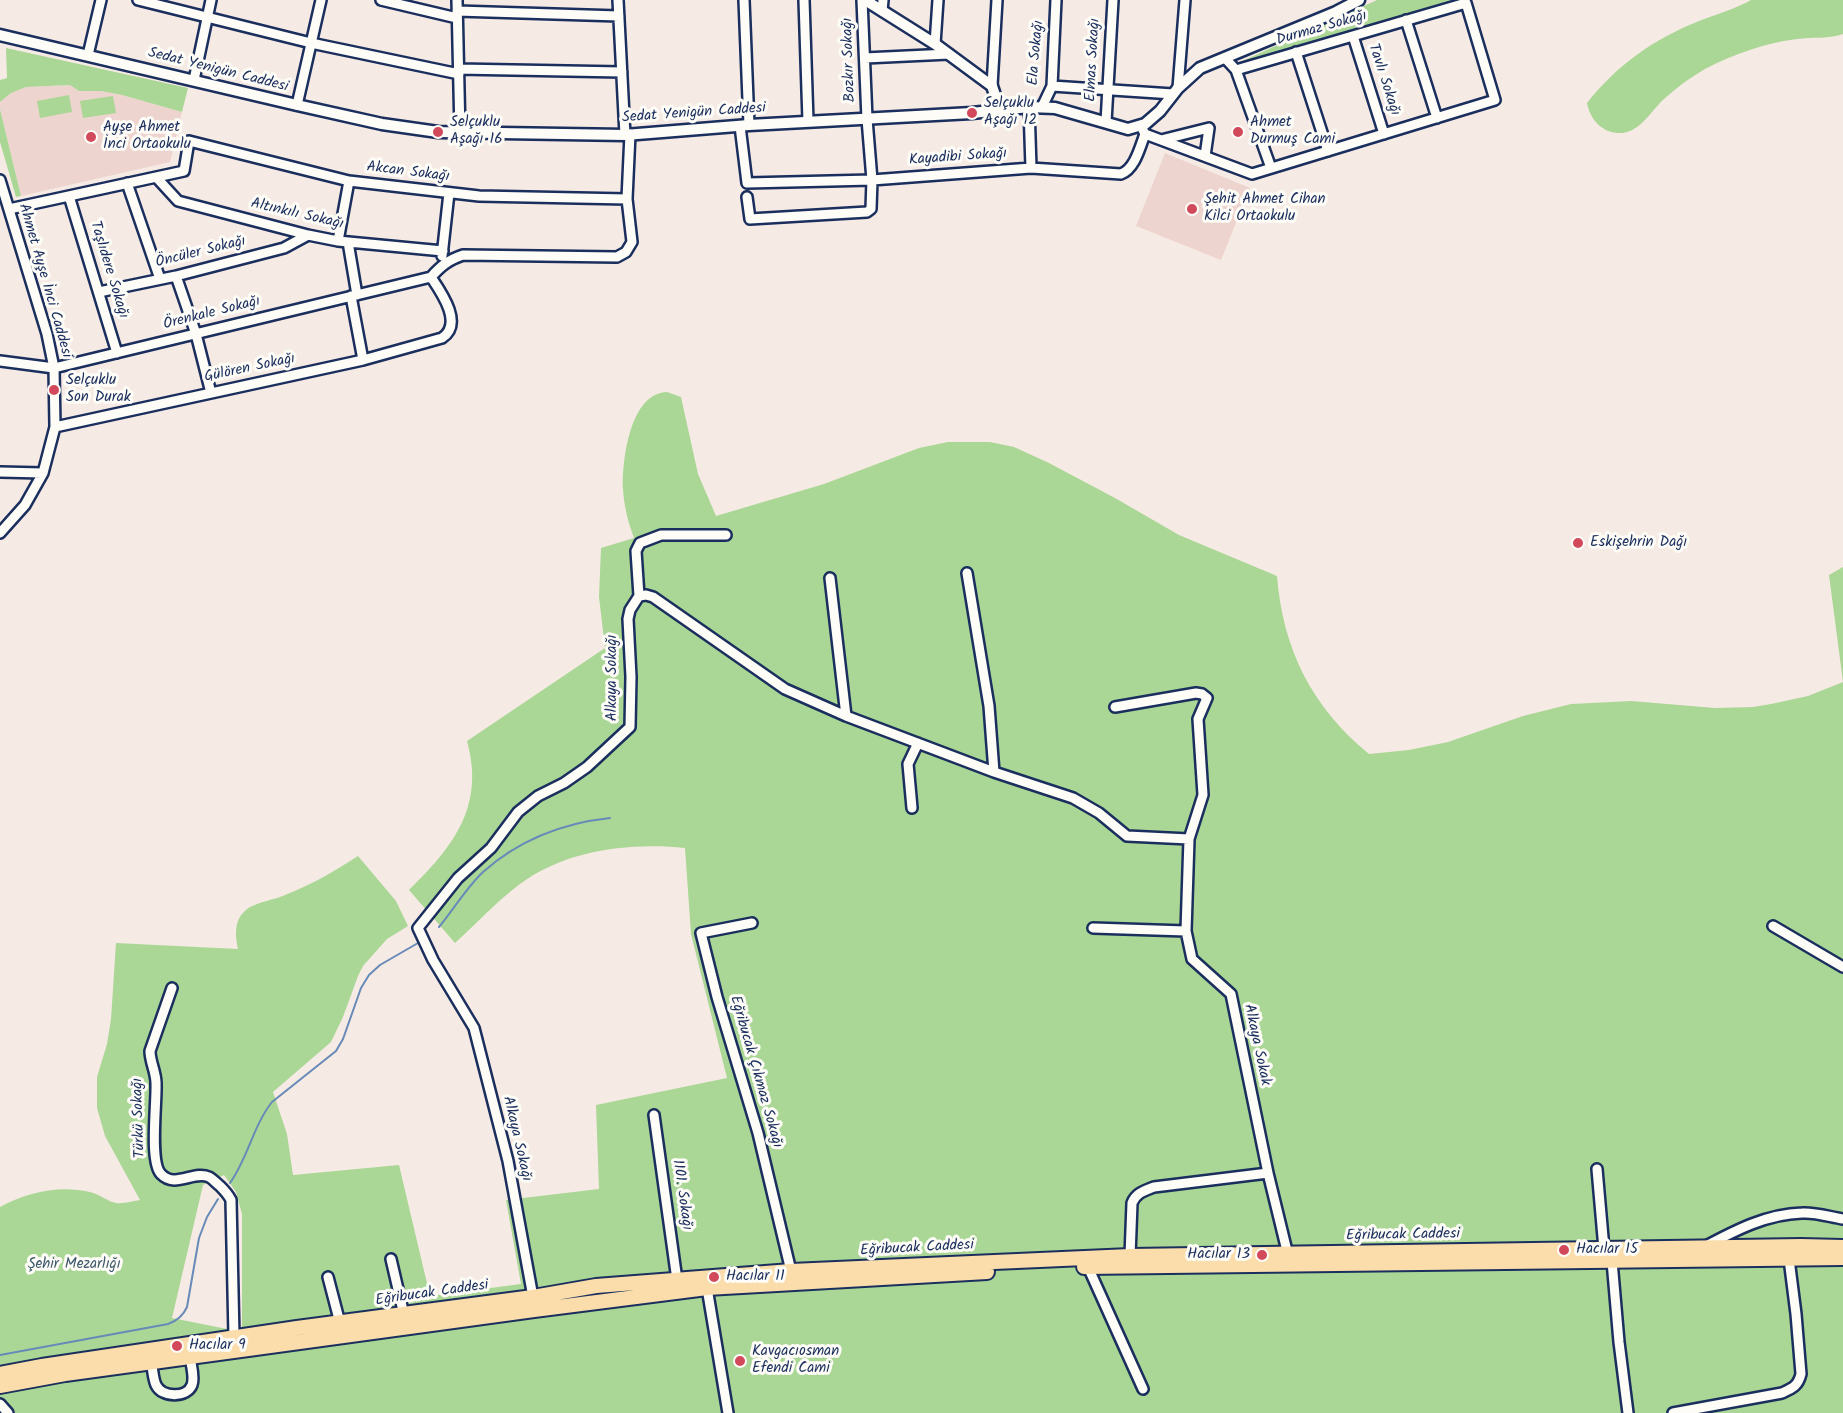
<!DOCTYPE html>
<meta charset="utf-8">
<style>
body{margin:0}
canvas{display:block;background:#f6eae4}
</style>
<canvas width="1843" height="1413"></canvas>
<script>
const context = document.querySelector('canvas').getContext('2d');
context.lineJoin = 'round';
function paint(path, color) {
  context.fillStyle = color;
  context.fill(path, 'evenodd');
}
function trace(path, color, width, dash) {
  context.strokeStyle = color;
  context.lineWidth = width;
  context.lineCap = dash ? 'butt' : 'round';
  context.setLineDash(dash || []);
  context.stroke(path);
}
function write(font, color, halo, rows, align = 'center') {
  context.font = font + ' Kalam,sans-serif';
  context.lineWidth = 6;
  context.setLineDash([]);
  context.textBaseline = 'middle';
  context.strokeStyle = halo;
  context.fillStyle = color;
  for (const [text, x, y, turn = 0] of rows) {
    context.save();
    context.translate(x, y);
    context.rotate((+turn || 0) * Math.PI / 180);
    context.textAlign = isNaN(turn) ? turn : align;
    if (halo) context.strokeText(text, 0, 0);
    context.fillText(text, 0, 0);
    context.restore();
  }
}
const built = new Path2D(`
 M 70,85 L 79,91 L 101,91 L 122,95 L 182,112 L 170,162 L 21,196 L 0,109 L 0,102 L 11,93 L 26,87 Z
 M 1165,153 L 1250,188 L 1221,260 L 1136,226 Z`);
const green = new Path2D(`
 M 1377,0 L 1452,0 L 1245,64 L 1238,63 Z
 M 1751,0 L 1843,0 L 1843,34 C 1830,39 1812,37 1797,39 C 1765,43 1734,54 1705,69 C 1691,77 1677,87 1664,99 C 1651,111 1641,131 1622,133 C 1603,134 1590,120 1587,103 C 1618,64 1654,39 1699,21 C 1717,14 1735,9 1751,0 Z
 M 6,48 L 188,88 L 182,112 L 122,95 L 101,91 L 79,91 L 70,85 L 26,87 L 11,93 L 0,102 L 0,80 L 7,78 Z
 M 69,95 L 72,112 L 40,118 L 37,101 Z
 M 113,96 L 116,113 L 83,118 L 80,101 Z
 M 0,109 L 21,196 L 16,197 L 0,142 Z
 M 667,392 L 681,397 L 698,474 L 716,516 L 824,484 L 919,448 L 948,442 L 990,442 L 1014,447 L 1049,463 L 1115,498 L 1179,535 L 1277,576 C 1283,650 1312,707 1369,754 L 1409,750 L 1448,742 L 1523,716 L 1571,704 L 1631,701 L 1715,708 L 1753,707 L 1771,704 L 1808,696 L 1843,682 L 1829,575 L 1843,567 L 1843,1413 L 0,1413 L 0,1207 C 28,1192 59,1185 90,1192 C 99,1194 109,1202 116,1203 C 123,1204 133,1201 140,1200 L 105,1136 L 97,1108 L 97,1077 L 107,1044 L 111,1019 L 116,943 L 238,949 C 235,935 234,920 246,910 C 253,903 274,900 285,895 C 311,885 335,871 358,856 L 396,901 L 408,926 L 387,939 L 363,966 L 358,976 L 343,1017 L 331,1042 L 273,1092 L 287,1134 L 293,1175 L 399,1165 L 430,1296 L 521,1284 L 506,1200 L 599,1189 L 596,1105 L 727,1078 L 691,934 L 685,848 C 631,842 565,850 520,884 C 498,900 475,925 455,943 L 409,890 C 454,846 485,806 467,741 L 605,648 L 599,597 L 601,548 L 634,538 C 628,522 624,506 623,489 C 622,460 630,393 667,392 ZM 224,1175 L 236,1192 L 242,1214 L 242,1332 L 172,1318 L 203,1185 Z`);
const stream = new Path2D(`
 M 439,927 C 453,910 467,887 483,872 C 519,840 563,823 610,818
 M 230,1183 C 248,1158 253,1126 272,1102 L 336,1051 L 343,1039 L 361,988 L 369,975 L 380,965 L 418,943
 M 0,1355 L 168,1324 C 177,1321 183,1316 187,1307 L 199,1238 L 207,1217 L 218,1199`);
const minor = new Path2D(`
 M 138,0 L 311,43 L 459,74
 M 381,0 L 457,18
 M 457,0 L 460,133
 M 618,0 L 625,135
 M 744,0 L 749,125
 M 804,0 L 808,121
 M 457,11 L 619,16
 M 882,11 L 883,0
 M 1406,20 L 1437,118
 M 1353,36 L 1384,134
 M 935,44 L 938,0
 M 1296,52 L 1328,151
 M 88,55 L 101,0
 M 865,58 L 949,54
 M 458,69 L 622,72
 M 1236,70 L 1271,168
 M 194,80 L 211,0
 M 992,86 L 997,0
 M 1052,86 L 1173,94
 M 1178,88 L 1185,0
 M 297,105 L 321,0
 M 1029,107 L 1031,168
 M 1042,107 L 1052,86 L 1056,0
 M 1106,122 L 1113,0
 M 740,126 L 747,183 L 872,180 L 1031,168 L 1121,174 C 1135,169 1140,147 1145,134
 M 1141,126 L 1145,134 L 1252,174 L 1495,100 L 1466,3 L 1236,70 L 1225,58
 M 1161,140 L 1209,128 L 1205,156
 M 156,177 L 178,201 L 308,235 L 338,241 L 443,251
 M 0,180 L 47,334 L 54,368 L 55,427 L 43,473 L 25,505 L 0,533
 M 127,183 L 160,279
 M 69,196 L 117,353
 M 747,197 L 750,219 L 867,212 L 871,209 L 872,180 L 867,119 L 862,0
 M 9,209 L 184,171 L 189,141 L 349,181 L 479,196 L 627,199
 M 338,241 L 349,181
 M 348,242 L 357,295
 M 442,256 L 449,193
 M 176,276 L 196,334 L 211,393
 M 431,277 C 441,266 448,260 463,255 L 617,257 L 626,252 L 632,242 L 627,199 L 630,134
 M 99,292 L 176,276 L 284,248 L 308,235
 M 351,296 L 363,360
 M 0,361 L 54,368 L 431,277
 M 55,427 L 363,360 L 442,338 C 464,324 441,292 431,277
 M 0,472 L 43,473
 M 967,573 L 989,706 L 994,772
 M 830,578 L 846,716
 M 639,596 L 636,551 L 640,543 L 661,535 L 726,535
 M 1115,707 L 1196,693 L 1202,694 L 1207,698 L 1198,719 L 1203,795 L 1189,839 L 1186,931 L 1192,959 L 1231,994 L 1268,1173 L 1154,1187 C 1144,1191 1136,1193 1132,1203 L 1130,1256
 M 912,808 L 908,764 L 918,743
 M 752,923 L 701,933 L 717,997 L 758,1133 L 791,1271
 M 1773,926 L 1843,967
 M 1093,928 L 1186,931
 M 172,988 L 150,1051 C 150,1062 156,1072 156,1083 C 157,1102 149,1162 161,1174 C 175,1189 194,1170 209,1177 C 213,1179 216,1183 220,1186 C 225,1191 228,1194 231,1200 L 234,1337
 M 654,1115 L 677,1280
 M 1597,1169 L 1604,1249
 M 1268,1173 L 1288,1255
 M 1706,1246 C 1736,1230 1767,1214 1802,1213 C 1815,1212 1830,1217 1843,1219
 M 391,1259 L 404,1315
 M 1612,1261 L 1619,1342 L 1628,1413
 M 1088,1267 L 1143,1389
 M 328,1277 L 340,1323
 M 707,1288 L 728,1413
 M 533,1297 L 508,1161 L 474,1028 L 433,960 L 418,928 L 458,878 L 491,848 L 518,812 L 538,796 L 564,783 L 587,767 L 630,727 L 631,677 L 628,619 L 630,610 L 639,596 L 646,595 L 653,597 L 785,689 L 846,716 L 994,772 L 1073,798 L 1099,813 L 1127,836 L 1189,839
 M 151,1362 C 153,1369 153,1379 156,1385 C 162,1398 187,1398 192,1385 C 195,1377 191,1365 190,1357
 M 0,1404 L 8,1413
 M 1673,1413 L 1782,1393 C 1793,1388 1798,1386 1801,1374 L 1796,1314 L 1789,1259`);
const tertiary = new Path2D(`
 M 865,0 L 935,44 L 992,86 L 1000,110
 M 0,35 L 297,105 L 382,124 L 438,132 L 625,135 L 749,125 L 972,113 L 1029,107 L 1055,108 L 1128,129 L 1145,124 L 1160,111 L 1178,88 L 1200,68 L 1336,12 L 1359,0`);
const primary = new Path2D(`
 M 1084,1267 L 1843,1258
 M 0,1374 L 42,1366 L 297,1328 L 533,1297 L 596,1286 L 791,1271 L 1130,1256 L 1801,1246 L 1843,1247
 M 0,1386 L 65,1374 L 534,1310 L 707,1288 L 987,1272`);
const markers = [
 [972,113,6,"#d1495b"],
 [438,132,6,"#d1495b"],
 [1238,132,6,"#d1495b"],
 [91,137,6,"#d1495b"],
 [1192,209,6,"#d1495b"],
 [54,390,6,"#d1495b"],
 [1578,543,6,"#d1495b"],
 [1564,1250,6,"#d1495b"],
 [1262,1255,6,"#d1495b"],
 [714,1277,6,"#d1495b"],
 [177,1346,6,"#d1495b"],
 [740,1361,6,"#d1495b"]
];
const streetNames = [
 ["Durmaz Sokağı",1322,29,-16],
 ["Ela Sokağı",1037,53,-85],
 ["Bozkır Sokağı",850,60,-92],
 ["Elmas Sokağı",1094,60,-87],
 ["Sedat Yenigün Caddesi",218,71,14],
 ["Tavlı Sokağı",1383,80,72],
 ["Sedat Yenigün Caddesi",694,114,-4],
 ["Kayadibi Sokağı",958,158,-4],
 ["Akcan Sokağı",408,173,7],
 ["Altınkılı Sokağı",297,215,13],
 ["Öncüler Sokağı",201,253,-14],
 ["Taşlıdere Sokağı",108,270,73],
 ["Ahmet Ayşe İnci Caddesi",44,281,74],
 ["Örenkale Sokağı",212,314,-14],
 ["Gülören Sokağı",250,369,-12],
 ["Alkaya Sokağı",613,678,-90],
 ["Alkaya Sokak",1256,1045,78],
 ["Eğribucak Çıkmaz Sokağı",755,1072,74],
 ["Türkü Sokağı",140,1118,-92],
 ["Alkaya Sokağı",516,1139,77],
 ["1101. Sokağı",681,1195,82],
 ["Eğribucak Caddesi",1403,1236,-1],
 ["Eğribucak Caddesi",917,1249,-3],
 ["Eğribucak Caddesi",432,1294,-8]
];
const poiNames = [
 ["Selçuklu",984,104],
 ["Aşağı 12",984,121],
 ["Selçuklu",450,123],
 ["Aşağı 16",450,140],
 ["Ahmet",1250,123],
 ["Durmuş Cami",1250,140],
 ["Ayşe Ahmet",103,128],
 ["İnci Ortaokulu",103,145],
 ["Şehit Ahmet Cihan",1204,200],
 ["Kilci Ortaokulu",1204,217],
 ["Selçuklu",66,381],
 ["Son Durak",66,398],
 ["Eskişehrin Dağı",1590,543],
 ["Hacılar 15",1576,1250],
 ["Hacılar 13",1250,1255,"right"],
 ["Hacılar 11",726,1277],
 ["Hacılar 9",189,1346],
 ["Kavgacıosman",752,1352],
 ["Efendi Cami",752,1369]
];
const parkNames = [
 ["Şehir Mezarlığı",74,1265]
];
paint(built, '#eed4ce');
paint(green, '#abd796');
trace(stream, '#678ab8', 2);
trace(minor, '#1b2f5e', 14);
trace(tertiary, '#1b2f5e', 15);
trace(primary, '#1b2f5e', 18);
trace(minor, '#fdfcf7', 9);
trace(tertiary, '#fdfcf7', 10);
trace(primary, '#faddab', 14);
for (const [x, y, r, color] of markers) {
  const dot = new Path2D();
  dot.arc(x, y, r, 0, 2 * Math.PI);
  context.fillStyle = color;
  context.fill(dot);
  trace(dot, '#fdfcf7', 2);
}
write('15px', '#1b2f5e', '#fdfcf7', streetNames);
write('15px', '#1b2f5e', '#fdfcf7', poiNames, 'left');
write('15px', '#3f596c', '#fdfcf7', parkNames);
</script>
